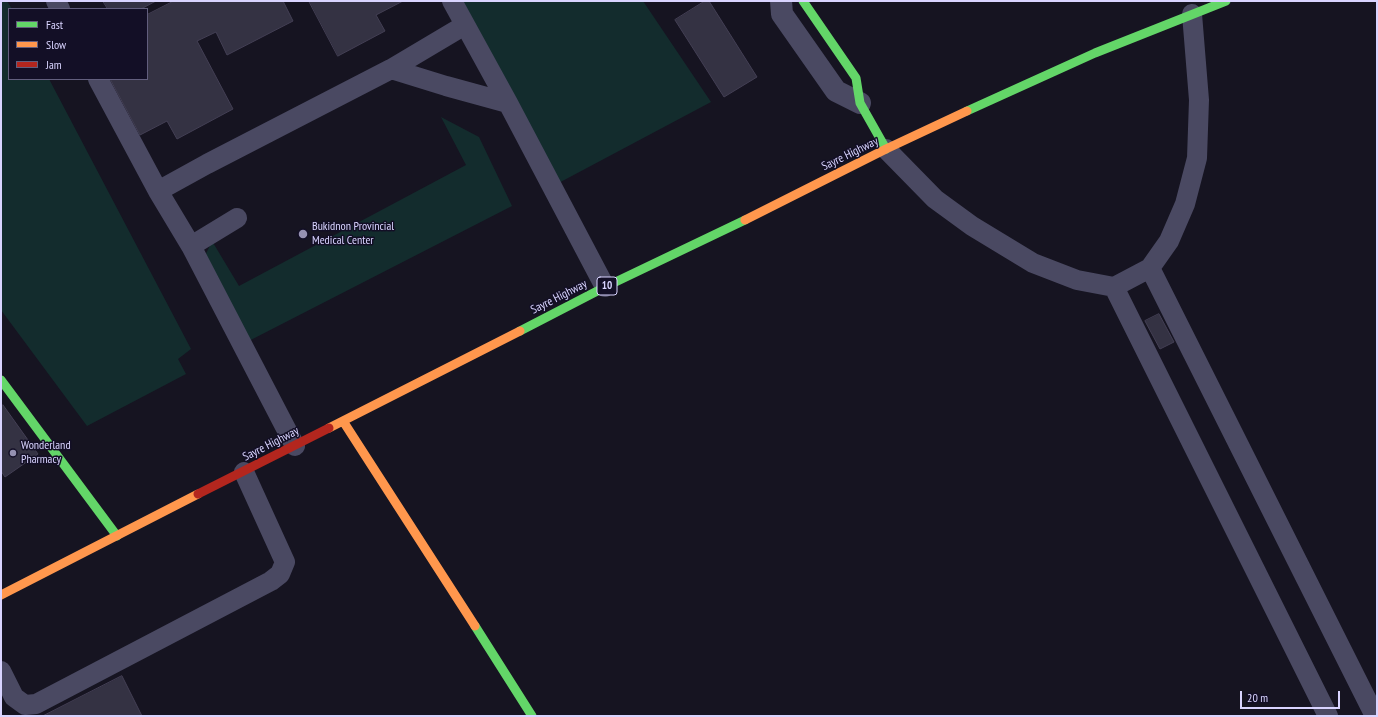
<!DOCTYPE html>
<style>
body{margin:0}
#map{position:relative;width:1378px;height:717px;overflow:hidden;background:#161421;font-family:"PT Sans Narrow",sans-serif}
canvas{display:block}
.frame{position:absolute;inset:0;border:2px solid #d9d4ff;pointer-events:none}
.legend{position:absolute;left:8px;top:8px;width:140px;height:72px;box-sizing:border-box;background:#130f26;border:1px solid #625e7d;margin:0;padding:5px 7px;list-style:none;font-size:12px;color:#d9d4ff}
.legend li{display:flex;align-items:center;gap:8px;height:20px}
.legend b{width:20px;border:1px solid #625e7d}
.scale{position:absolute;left:1240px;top:691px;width:100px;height:18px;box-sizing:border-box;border:2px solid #d9d4ff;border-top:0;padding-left:5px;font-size:12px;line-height:14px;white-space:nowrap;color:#d9d4ff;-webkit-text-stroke:3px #130f26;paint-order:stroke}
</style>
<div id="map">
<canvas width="1378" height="717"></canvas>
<div class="frame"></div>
<ul class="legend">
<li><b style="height:5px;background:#63d668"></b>Fast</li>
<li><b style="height:5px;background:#ff974d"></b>Slow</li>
<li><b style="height:5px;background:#b3261e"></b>Jam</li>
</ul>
<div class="scale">20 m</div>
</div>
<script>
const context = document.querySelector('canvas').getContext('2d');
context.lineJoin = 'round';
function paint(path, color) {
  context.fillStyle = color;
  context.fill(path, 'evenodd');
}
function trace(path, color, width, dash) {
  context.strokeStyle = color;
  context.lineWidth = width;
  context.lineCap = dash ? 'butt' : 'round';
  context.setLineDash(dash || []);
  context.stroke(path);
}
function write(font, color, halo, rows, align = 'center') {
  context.font = font + ' "PT Sans Narrow",sans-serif';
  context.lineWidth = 3;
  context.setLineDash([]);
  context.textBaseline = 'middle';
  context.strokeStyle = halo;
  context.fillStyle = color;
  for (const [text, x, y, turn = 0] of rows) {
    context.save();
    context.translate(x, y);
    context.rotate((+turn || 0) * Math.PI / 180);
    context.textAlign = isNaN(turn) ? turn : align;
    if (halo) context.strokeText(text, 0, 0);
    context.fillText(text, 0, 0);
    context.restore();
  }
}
const green = new Path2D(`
 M 1,1 L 7,1 L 12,9 L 9,9 L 9,79 L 49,79 L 191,349 L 178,359 L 186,374 L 87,426 L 1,310 Z
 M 456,1 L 643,1 L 711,102 L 553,186 Z
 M 441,117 L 479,137 L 512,206 L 239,346 L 197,273 L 212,241 L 239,286 L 466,165 Z`);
const building = new Path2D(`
 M 103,1 L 156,1 L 141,9 L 108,9 Z
 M 174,1 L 283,1 L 293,21 L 227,55 L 216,32 L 197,41 L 233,109 L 177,139 L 167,121 L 140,135 L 110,79 L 147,79 L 147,15 Z
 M 309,1 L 403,1 L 376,15 L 385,31 L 338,56 Z
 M 705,1 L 709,1 L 757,77 L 724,97 L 675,20 Z
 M 1159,314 L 1174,342 L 1160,349 L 1145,321 Z
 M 3,405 L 38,454 L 5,477 L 1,471 L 1,407 Z
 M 122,676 L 142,716 L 43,716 Z`);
const lane = new Path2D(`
 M 56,1 L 60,9
 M 452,1 L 508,103 L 605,287
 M 391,69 L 446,86 L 508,103
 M 98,79 L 158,191 L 191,246 L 295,446
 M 886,149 L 935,199 L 972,226 L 1033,263 L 1077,280 L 1114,287 L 1150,268 L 1169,241 L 1185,204 L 1197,158 L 1199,100 L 1192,14
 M 158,191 L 207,164 L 391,69 L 465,25
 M 191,246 L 237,218
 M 1150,268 L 1375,716
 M 1114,287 L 1328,716
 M 1,671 L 14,697 L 25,705 L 36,704 L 271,581 L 280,574 L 285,562 L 244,472`);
const street = new Path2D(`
 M 781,1 L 782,14 L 836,91 L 860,103`);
const fast = new Path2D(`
 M 803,1 L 856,78 L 860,103 L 886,149
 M 967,111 L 1095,53 L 1226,1
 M 520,331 L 605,287 L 745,220
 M 1,380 L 117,536
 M 475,626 L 532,716`);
const slow = new Path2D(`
 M 745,220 L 886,149 L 967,111
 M 343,421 L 475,626
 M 329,428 L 520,331
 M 1,595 L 198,494`);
const jam = new Path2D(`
 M 198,494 L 329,428`);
const markers = [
 [303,234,5,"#9591b1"],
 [13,453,4,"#9591b1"]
];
const shields = [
 [607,286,20]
];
const shieldNames = [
 ["10",607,286]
];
const streetNames = [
 ["Sayre Highway",850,154,-26],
 ["Sayre Highway",559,297,-27],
 ["Sayre Highway",271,444,-27]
];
const poiNames = [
 ["Bukidnon Provincial",312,227],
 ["Medical Center",312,241],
 ["Wonderland",21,446],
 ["Pharmacy",21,460]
];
paint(green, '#132c2d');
paint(building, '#343243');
trace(building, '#433f54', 1);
trace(lane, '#4a4962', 20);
trace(street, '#4a4962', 22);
trace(fast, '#63d668', 9);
trace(slow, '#ff974d', 9);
trace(jam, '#b3261e', 9);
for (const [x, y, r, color] of markers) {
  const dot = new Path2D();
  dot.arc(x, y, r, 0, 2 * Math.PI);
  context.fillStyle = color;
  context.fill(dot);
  trace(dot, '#130f26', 1.5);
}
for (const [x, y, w] of shields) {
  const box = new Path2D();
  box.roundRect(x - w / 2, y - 9, w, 18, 3);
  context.fillStyle = '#130f26';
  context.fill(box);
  trace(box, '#d9d4ff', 1);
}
write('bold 11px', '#d9d4ff', null, shieldNames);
write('12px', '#d9d4ff', '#130f26', streetNames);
write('12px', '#d9d4ff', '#130f26', poiNames, 'left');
</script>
